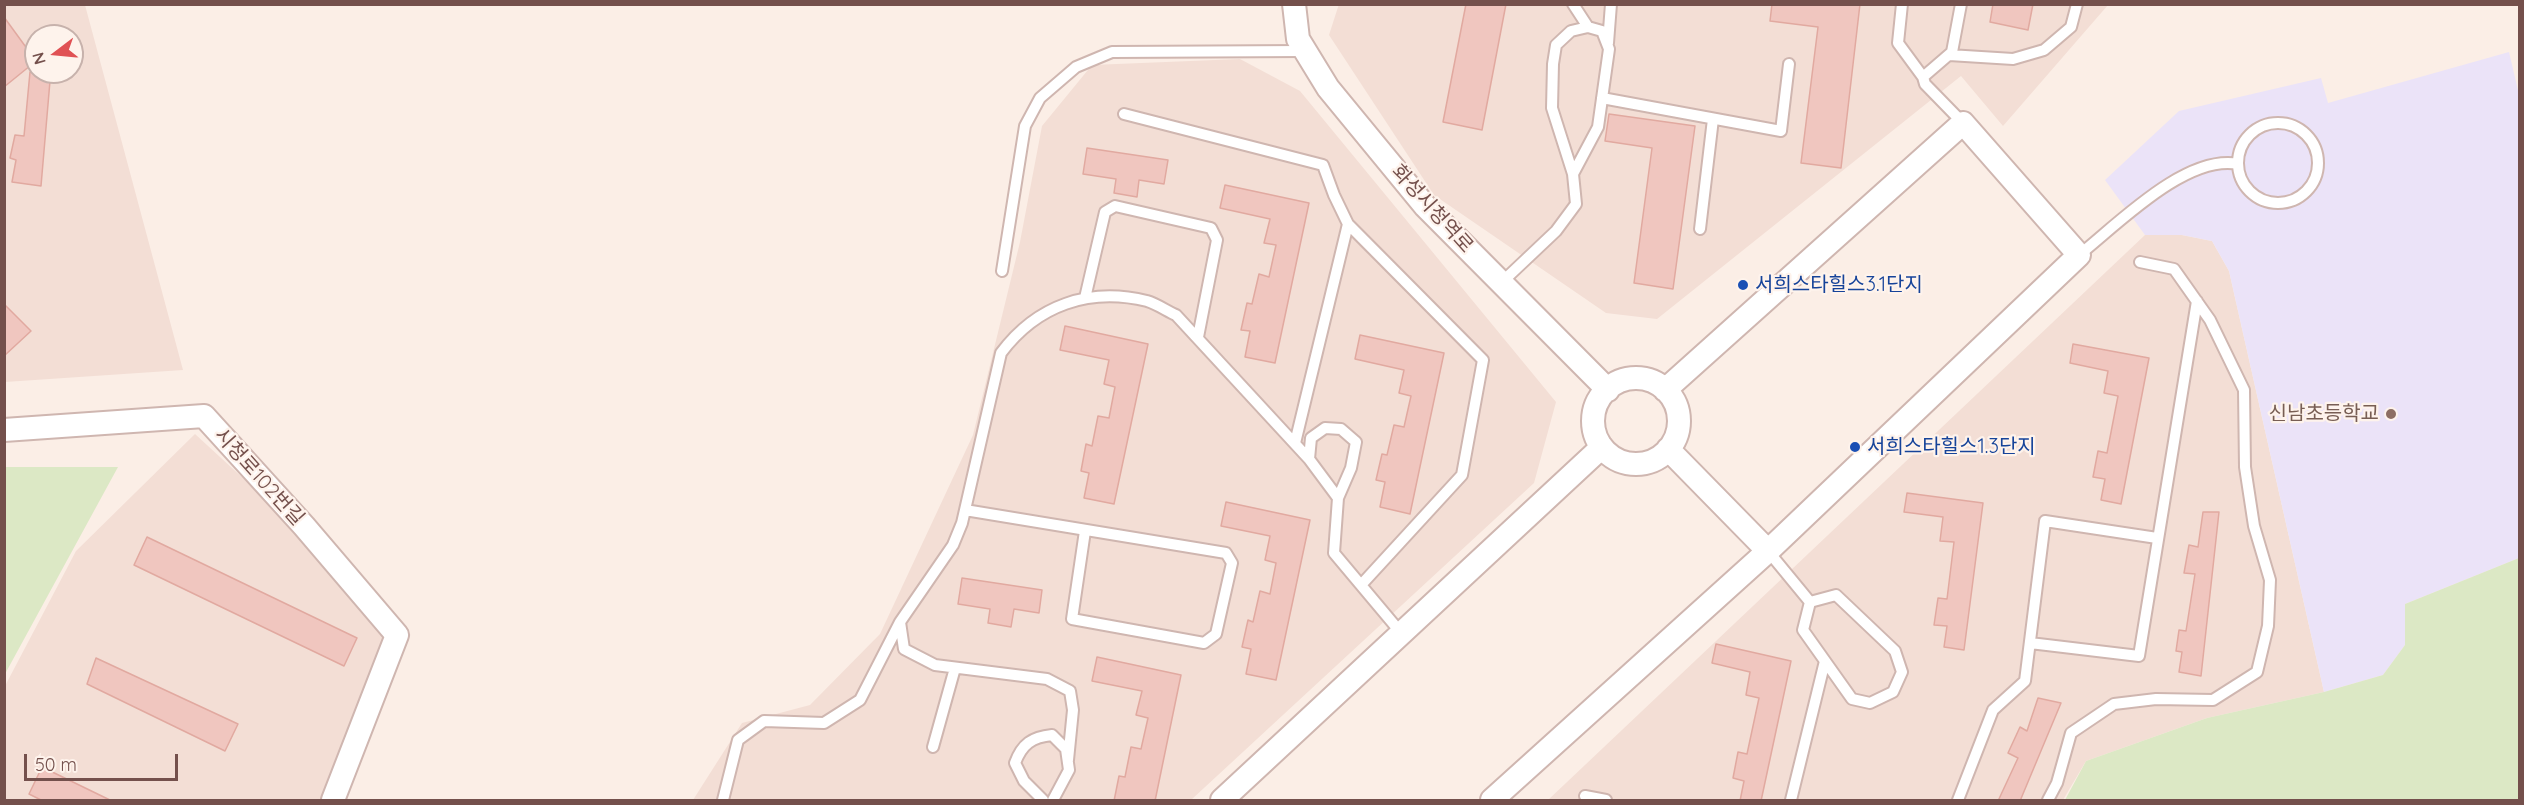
<!DOCTYPE html>
<meta charset="utf-8">
<style>
body{margin:0}
#map{position:relative;width:2524px;height:805px;overflow:hidden;background:#fbeee6;font-family:Quicksand,sans-serif}
canvas{display:block}
.frame{position:absolute;inset:0;border:6px solid #74504c;pointer-events:none}
.north{position:absolute;left:24px;top:24px;width:60px;height:60px;box-sizing:border-box;background:#fef3ec;border:2px solid #c7b2ac;border-radius:50%;rotate:254deg;font-size:16px;font-weight:700;line-height:24px;text-align:center;color:#74504c}
.north::after{content:'';display:block;margin:auto;width:21px;height:27px;background:#e05154;clip-path:polygon(50% 0,100% 100%,50% 72%,0 100%)}
.scale{position:absolute;left:24px;top:754px;width:154px;height:27px;box-sizing:border-box;border:3px solid #74504c;border-top:0;padding-left:8px;font-size:18px;line-height:21px;white-space:nowrap;color:#74504c;-webkit-text-stroke:4px #fef3ec;paint-order:stroke}
</style>
<div id="map">
<canvas width="2524" height="805"></canvas>
<div class="frame"></div>
<div class="north">N</div>
<div class="scale">50 m</div>
</div>
<script>
const context = document.querySelector('canvas').getContext('2d');
context.lineJoin = 'round';
function paint(path, color) {
  context.fillStyle = color;
  context.fill(path, 'evenodd');
}
function trace(path, color, width, dash) {
  context.strokeStyle = color;
  context.lineWidth = width;
  context.lineCap = dash ? 'butt' : 'round';
  context.setLineDash(dash || []);
  context.stroke(path);
}
function write(font, color, halo, rows, align = 'center') {
  context.font = font + ' Quicksand,"Noto Sans KR",sans-serif';
  context.lineWidth = 4.5;
  context.setLineDash([]);
  context.textBaseline = 'middle';
  context.strokeStyle = halo;
  context.fillStyle = color;
  for (const [text, x, y, turn = 0] of rows) {
    context.save();
    context.translate(x, y);
    context.rotate((+turn || 0) * Math.PI / 180);
    context.textAlign = isNaN(turn) ? turn : align;
    if (halo) context.strokeText(text, 0, 0);
    context.fillText(text, 0, 0);
    context.restore();
  }
}
const residential = new Path2D(`
 M 1339,4 L 2108,5 L 2003,126 L 1961,76 L 1657,319 L 1606,313 L 1434,195 L 1329,35 Z
 M 5,5 L 85,5 L 183,370 L 5,382 ZM 36,36 L 72,36 L 72,72 L 36,72 Z
 M 1240,59 L 1300,91 L 1556,402 L 1534,483 L 1191,800 L 693,800 L 742,723 L 810,705 L 880,634 L 973,435 L 1020,242 L 1042,126 L 1092,65 Z
 M 2145,235 L 2182,235 L 2212,241 L 2229,271 L 2324,692 L 2207,718 L 2086,761 L 2063,800 L 1548,800 Z
 M 195,434 L 408,630 L 342,800 L 5,800 L 5,686 L 76,551 Z`);
const education = new Path2D(`
 M 2509,52 L 2520,99 L 2519,558 L 2405,604 L 2405,645 L 2383,675 L 2324,692 L 2229,271 L 2212,241 L 2182,235 L 2145,235 L 2105,180 L 2179,111 L 2321,78 L 2328,103 Z`);
const green = new Path2D(`
 M 5,467 L 118,467 L 5,674 L 4,467 Z
 M 2519,558 L 2519,800 L 2065,800 L 2086,761 L 2207,718 L 2324,692 L 2383,675 L 2405,645 L 2405,604 Z`);
const building = new Path2D(`
 M 1466,4 L 1506,4 L 1482,130 L 1443,122 Z
 M 1772,4 L 1860,4 L 1841,168 L 1801,163 L 1818,27 L 1770,21 Z
 M 1993,4 L 2033,4 L 2028,30 L 1990,22 Z
 M 4,17 L 36,61 L 4,87 Z
 M 30,72 L 44,72 L 50,81 L 41,186 L 12,182 L 16,160 L 10,158 L 15,135 L 24,136 Z
 M 1609,114 L 1695,126 L 1673,289 L 1634,283 L 1652,148 L 1605,141 Z
 M 1087,148 L 1168,160 L 1164,184 L 1139,180 L 1137,197 L 1114,193 L 1116,179 L 1083,174 Z
 M 1225,185 L 1309,203 L 1275,363 L 1245,357 L 1250,331 L 1241,330 L 1247,303 L 1252,304 L 1259,274 L 1269,277 L 1276,245 L 1264,243 L 1270,219 L 1220,208 Z
 M 4,304 L 31,331 L 4,356 Z
 M 1065,326 L 1148,344 L 1114,504 L 1084,498 L 1089,473 L 1081,471 L 1086,444 L 1092,446 L 1098,416 L 1109,418 L 1115,387 L 1104,384 L 1109,360 L 1060,350 Z
 M 1360,335 L 1444,353 L 1410,514 L 1380,507 L 1385,482 L 1376,480 L 1382,454 L 1387,455 L 1394,425 L 1404,427 L 1411,396 L 1399,393 L 1404,370 L 1355,359 Z
 M 2073,344 L 2149,358 L 2121,504 L 2101,500 L 2105,479 L 2093,477 L 2098,451 L 2107,453 L 2118,396 L 2104,393 L 2108,371 L 2070,363 Z
 M 1907,493 L 1983,503 L 1964,650 L 1944,647 L 1947,626 L 1934,625 L 1938,598 L 1947,599 L 1954,542 L 1940,541 L 1943,517 L 1904,512 Z
 M 1226,502 L 1310,520 L 1276,680 L 1246,674 L 1251,649 L 1242,647 L 1248,620 L 1253,622 L 1260,591 L 1270,594 L 1276,563 L 1265,560 L 1270,536 L 1221,526 Z
 M 2203,512 L 2219,512 L 2201,676 L 2179,672 L 2182,652 L 2176,651 L 2179,630 L 2186,631 L 2195,574 L 2184,573 L 2189,545 L 2198,547 Z
 M 147,537 L 357,638 L 344,666 L 134,565 Z
 M 962,578 L 1042,590 L 1039,613 L 1014,609 L 1011,627 L 988,623 L 990,609 L 958,604 Z
 M 1716,644 L 1791,661 L 1761,801 L 1740,801 L 1744,781 L 1733,778 L 1738,752 L 1747,754 L 1759,698 L 1746,695 L 1750,672 L 1712,663 Z
 M 1097,657 L 1181,675 L 1155,801 L 1114,801 L 1119,776 L 1125,777 L 1131,747 L 1141,749 L 1148,718 L 1136,715 L 1142,691 L 1092,681 Z
 M 96,658 L 238,724 L 225,751 L 87,684 Z
 M 2038,698 L 2061,703 L 2020,801 L 1998,801 L 2018,758 L 2008,753 L 2020,727 L 2027,731 Z
 M 42,767 L 112,801 L 43,801 L 29,794 Z`);
const lane = new Path2D(`
 M 1573,4 L 1588,27
 M 1902,4 L 1898,43 L 1923,77 L 1925,84 L 1963,123
 M 1608,43 L 1611,4
 M 1949,55 L 2013,59 L 2044,50 L 2071,27 L 2077,4
 M 1923,77 L 1952,52 L 1961,4
 M 1602,98 L 1781,131 L 1789,64
 M 1124,114 L 1323,165 L 1334,195 L 1348,224 L 1483,360 L 1462,475 L 1361,585
 M2238 163a40 40 0 1 1 80 0a40 40 0 1 1-80 0Z
 M 1700,229 L 1713,119
 M 2079,255 C 2118,224 2186,154 2238,164
 M 1002,271 L 1025,126 L 1040,98 L 1076,67 L 1112,52 L 1305,51
 M 1501,283 L 1556,231 L 1576,204 L 1573,174 L 1552,108 L 1553,64 L 1556,45 L 1571,31 L 1588,27 L 1602,31 L 1609,49 L 1598,127 L 1573,174
 M 1085,298 L 1105,212 L 1115,206 L 1211,228 L 1217,240 L 1198,337
 M 1295,443 L 1348,224
 M 1338,498 L 1351,468 L 1356,442 L 1341,429 L 1325,428 L 1311,438 L 1309,459 L 1338,498 L 1334,553 L 1402,634
 M 965,510 L 1226,553 L 1232,563 L 1216,634 L 1204,643 L 1072,619 L 1085,531
 M 1768,551 L 1810,602
 M 1836,595 L 1895,651 L 1902,672 L 1893,692 L 1870,703 L 1852,699 L 1803,630 L 1810,602 Z
 M 2030,643 L 2139,656 L 2197,301
 M 933,747 L 955,668
 M 1068,760 L 1073,710 L 1070,691 L 1047,679 L 935,665 L 904,649 L 900,622 L 953,545 L 962,523 L 1001,353 C 1037,305 1089,287 1147,301 C 1157,304 1167,311 1176,315 L 1309,459
 M 1585,796 L 1606,800
 M 723,800 L 738,740 L 764,721 L 824,723 L 860,700 L 900,622
 M 1043,800 L 1024,781 L 1015,763 C 1022,744 1032,737 1052,735 L 1066,749 L 1069,770 L 1053,800
 M 1791,800 L 1825,661
 M 1958,800 L 1993,710 L 2025,681 L 2045,521 L 2157,538
 M 2048,800 L 2057,783 L 2071,733 L 2114,704 L 2156,699 L 2213,700 L 2257,672 L 2268,626 L 2270,580 L 2254,526 L 2245,467 L 2244,390 L 2210,320 L 2174,269 L 2140,262`);
const street = new Path2D(`
 M 1294,4 L 1298,39 L 1328,88 L 1425,206 L 1608,390
 M1593 421a43 43 0 1 1 86 0a43 43 0 1 1-86 0Z
 M 4,430 L 204,416 L 304,526 L 397,635 L 333,800
 M 1668,449 L 1768,551
 M 1222,800 L 1602,447
 M 1492,800 L 1768,551 L 2079,255 L 1963,123 L 1665,390`);
const markers = [
 [1743,285,6,"#1a4fb4"],
 [2391,414,6,"#8d6e63"],
 [1855,447,6,"#1a4fb4"]
];
const streetNames = [
 ["화성시청역로",1432,209,48],
 ["시청로102번길",259,477,48]
];
const transitNames = [
 ["서희스타힐스3.1단지",1755,285],
 ["서희스타힐스1.3단지",1867,447]
];
const educationNames = [
 ["신남초등학교",2379,414]
];
paint(residential, '#f3ded5');
paint(education, '#ebe3f8');
paint(green, '#dce8c5');
paint(building, '#f0c6bf');
trace(building, '#e1a9a0', 1.5);
trace(lane, '#cfb6b0', 14);
trace(street, '#cfb6b0', 26);
trace(lane, '#fff', 10);
trace(street, '#fff', 22);
for (const [x, y, r, color] of markers) {
  const dot = new Path2D();
  dot.arc(x, y, r, 0, 2 * Math.PI);
  context.fillStyle = color;
  context.fill(dot);
  trace(dot, '#fef3ec', 2);
}
write('20px', '#74504c', '#fef3ec', streetNames);
write('20px', '#164399', '#fef3ec', transitNames, 'left');
write('20px', '#785e54', '#fef3ec', educationNames, 'right');
</script>
